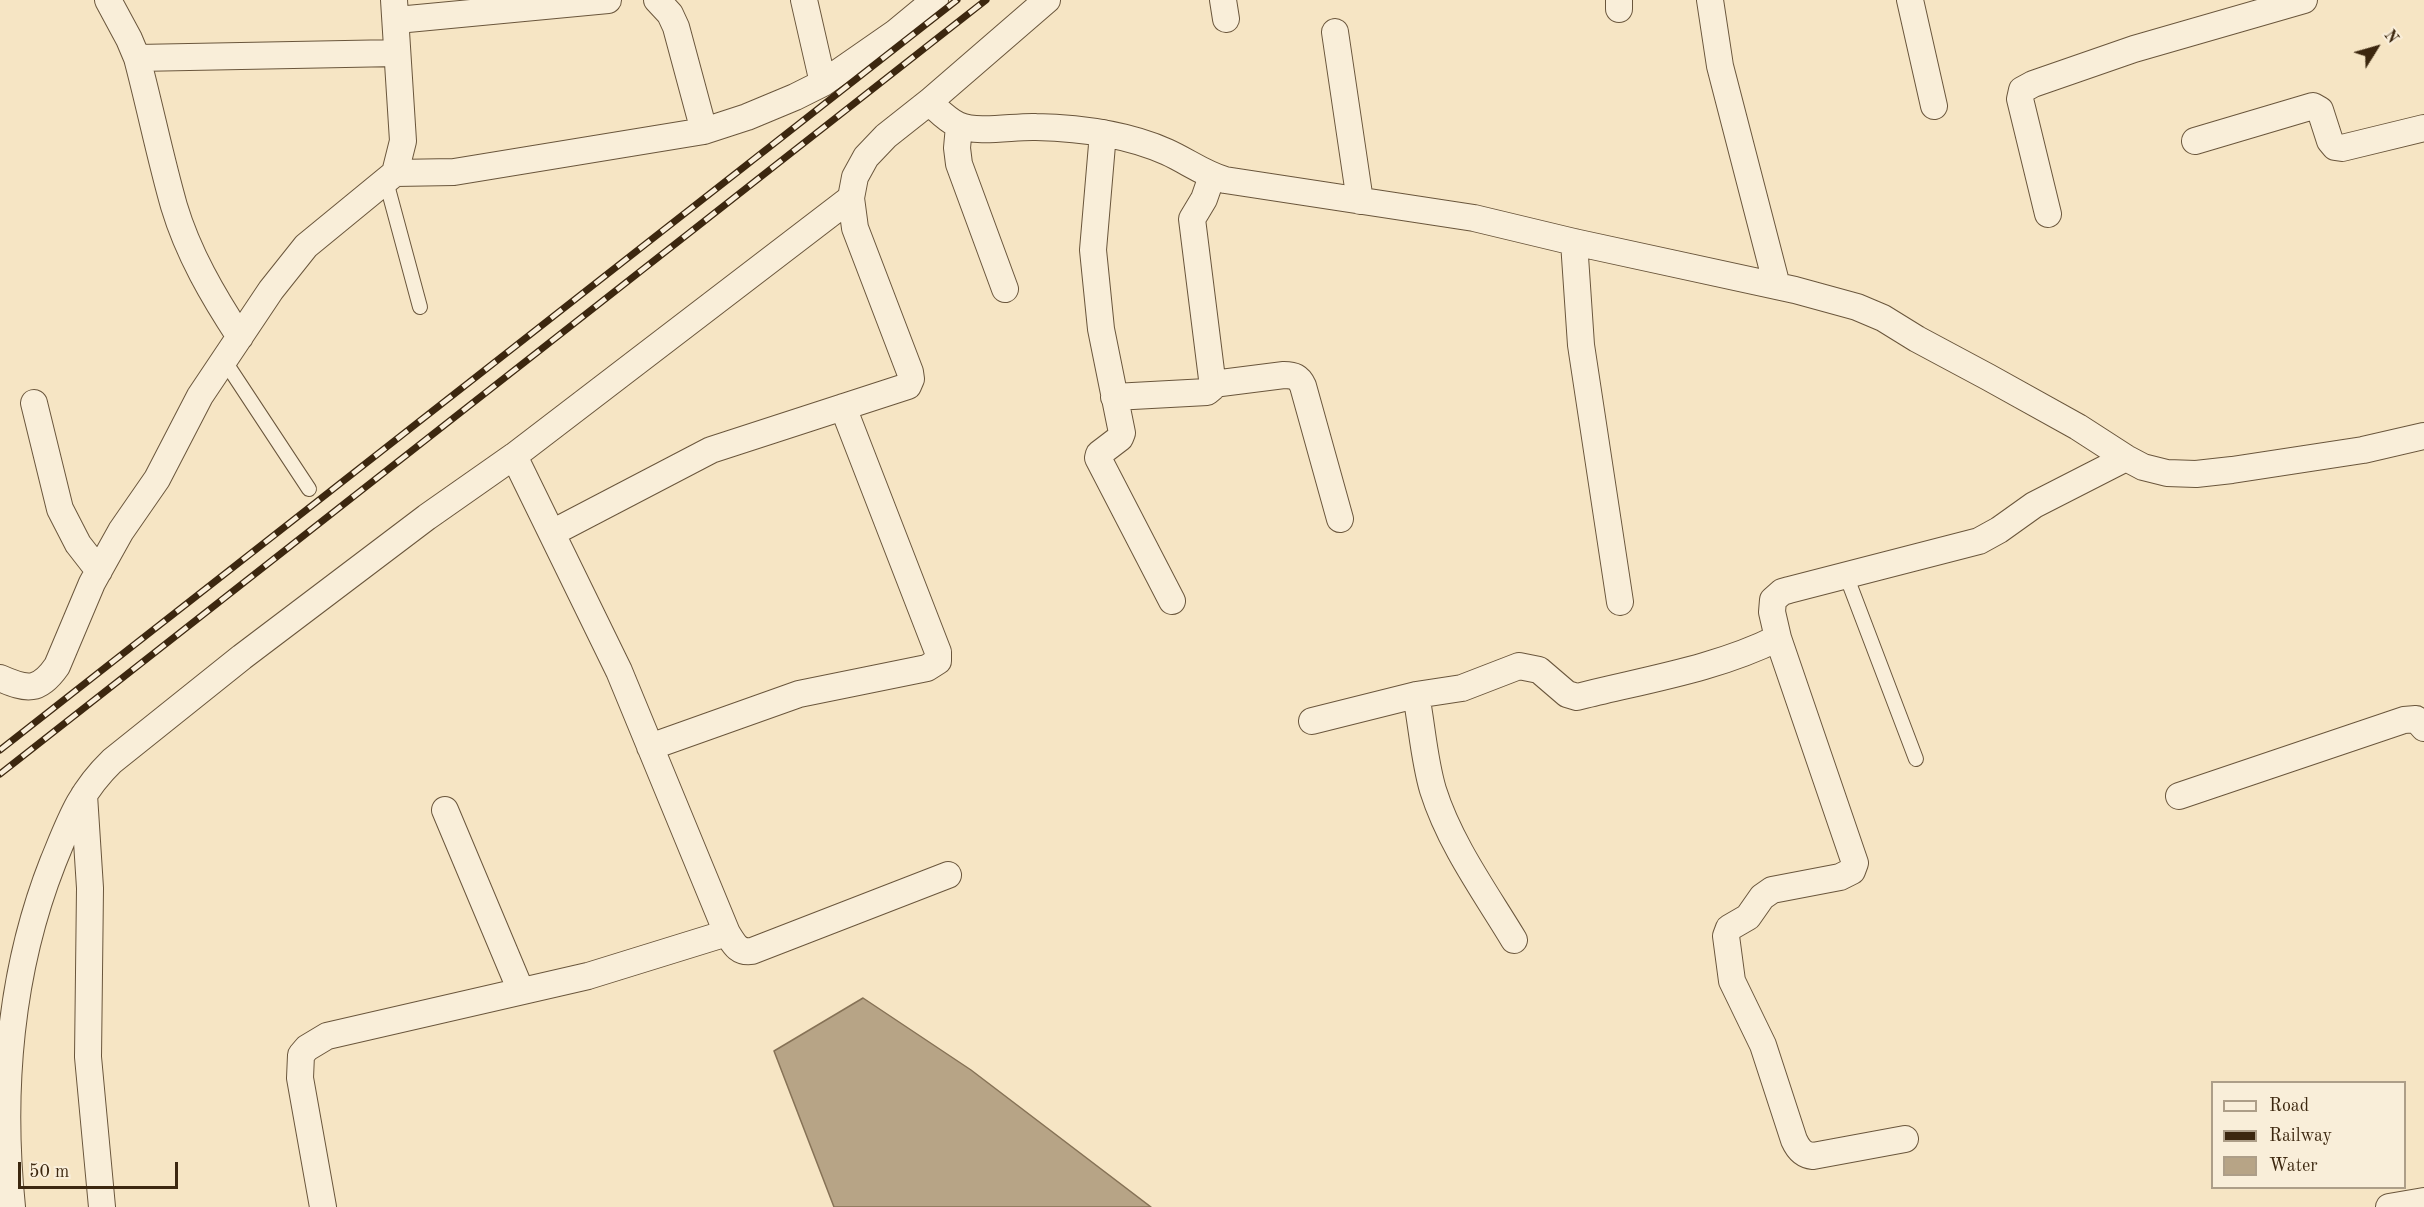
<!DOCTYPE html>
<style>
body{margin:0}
#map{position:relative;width:2424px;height:1207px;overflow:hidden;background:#f6e5c4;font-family:"Old Standard TT",serif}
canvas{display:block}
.legend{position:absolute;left:2211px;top:1081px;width:195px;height:108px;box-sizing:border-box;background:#f9eed9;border:2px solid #ad9e88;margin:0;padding:8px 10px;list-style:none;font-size:18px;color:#3c270f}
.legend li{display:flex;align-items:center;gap:12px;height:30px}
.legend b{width:30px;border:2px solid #ad9e88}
.north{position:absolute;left:2346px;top:18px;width:60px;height:60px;-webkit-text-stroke:4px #f9eed9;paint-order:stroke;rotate:53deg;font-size:16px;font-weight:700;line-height:24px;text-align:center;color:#3c270f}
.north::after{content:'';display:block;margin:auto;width:21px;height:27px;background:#3c270f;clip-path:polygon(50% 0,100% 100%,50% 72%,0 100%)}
.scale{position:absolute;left:18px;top:1162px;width:160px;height:27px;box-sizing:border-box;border:3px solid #3c270f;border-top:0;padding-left:8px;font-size:18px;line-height:21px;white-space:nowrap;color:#3c270f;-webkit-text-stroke:4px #f9eed9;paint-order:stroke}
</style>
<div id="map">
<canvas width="2424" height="1207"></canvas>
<ul class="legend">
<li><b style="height:8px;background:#f9eed9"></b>Road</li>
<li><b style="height:8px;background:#3c270f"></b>Railway</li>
<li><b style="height:16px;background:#b7a486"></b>Water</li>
</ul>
<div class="north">N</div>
<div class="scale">50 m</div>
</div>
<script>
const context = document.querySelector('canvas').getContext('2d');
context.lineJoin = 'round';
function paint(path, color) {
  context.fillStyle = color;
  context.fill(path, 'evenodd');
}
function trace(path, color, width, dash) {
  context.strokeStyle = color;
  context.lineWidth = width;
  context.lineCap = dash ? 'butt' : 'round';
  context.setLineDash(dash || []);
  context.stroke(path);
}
const water = new Path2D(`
 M 863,998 L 971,1070 L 1151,1207 L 834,1207 L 774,1051 Z`);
const lane = new Path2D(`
 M 386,181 L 420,307
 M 224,360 L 309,489
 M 1846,575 L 1916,759`);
const street = new Path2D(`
 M 108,0 L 129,39 L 137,58 C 150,107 160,157 174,206 C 188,253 213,296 240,337
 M 657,0 L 670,14 L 676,27 L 704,131
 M 804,0 L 823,83
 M 1223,0 L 1226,19
 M 1619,0 L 1619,9
 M 1710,0 L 1720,66 L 1777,286
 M 1910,0 L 1934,106
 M 397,20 L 608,0
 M 1335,32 L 1360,201
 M 137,58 L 397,53
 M 929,102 C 938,110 947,120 958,125 C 978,134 1014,126 1036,127 C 1079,128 1127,134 1167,152 C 1187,161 1204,174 1225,180 L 1474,218 L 1574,242 L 1795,290 L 1857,307 L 1883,318 L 1917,339 L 1988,377 L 2078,427 L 2126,458 L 2143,467 L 2167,473 L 2196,474 L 2232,470 L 2363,450 L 2424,436
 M 959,126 L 957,148 L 959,164 L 1005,289
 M 1103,133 L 1093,250 L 1101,329 L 1122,433 L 1120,438 L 1099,454 L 1098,458 L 1172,601
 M 2195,141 L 2313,106 L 2320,110 L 2330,141 L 2335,147 L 2342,148 L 2424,128
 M 395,173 L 454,172 L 704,131 L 747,117 L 795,97 L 823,83 L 895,33 L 935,0
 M 2048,214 L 2020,99 L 2022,90 L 2033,84 L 2134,49 L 2304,0
 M 1574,242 L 1581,345 L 1620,602
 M 1213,384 L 1284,375 C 1294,375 1299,377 1303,386 L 1340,519
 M 1114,397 L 1207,392 L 1213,387 L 1192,219 L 1204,199 L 1212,176
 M 34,403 L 60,509 L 78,544 L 99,571
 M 514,456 L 619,671 L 727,933 C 734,944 738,953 752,951 L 948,875
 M 552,533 L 711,450 L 908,386 L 911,379 L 910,372 L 855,228 L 851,198 L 855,177 L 866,157 L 886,136 L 929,102 L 1047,0
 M 0,678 C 27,690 39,692 57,666 L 92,583 L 121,531 L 157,479 L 200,396 L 271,290 L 306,246 L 395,173 L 403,141 L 394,0
 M 1416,695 C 1422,726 1424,760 1433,790 C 1450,844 1485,892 1514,940
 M 1312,721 L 1416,695 L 1462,688 L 1519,666 L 1539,670 L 1567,694 L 1577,697 L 1585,695 C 1650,679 1718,668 1778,638
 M 650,747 L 799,694 L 927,668 L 938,661 L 938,652 L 843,407
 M 84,795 L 90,888 L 88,1057 L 102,1207
 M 2179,796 L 2404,720 L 2416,719 L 2424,728
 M 445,810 L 521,991
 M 1905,1139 L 1813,1156 C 1803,1155 1798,1149 1794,1140 L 1763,1045 L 1732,981 L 1726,936 L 1729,928 L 1748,917 L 1762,897 L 1772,890 L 1840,877 L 1852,871 L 1855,863 L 1778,638 L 1772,612 L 1773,600 L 1782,592 L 1789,590 L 1979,541 L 1999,530 L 2034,505 L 2126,458
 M 12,1207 C 0,1091 10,971 53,862 C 70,821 79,793 112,761 L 242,657 L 427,517 L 514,456 L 851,198
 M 323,1207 L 300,1078 L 301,1055 L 307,1048 L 327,1036 L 588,976 L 727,933
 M 2389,1207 L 2424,1201`);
const rail = new Path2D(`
 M 0,750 L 957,0
 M 0,774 L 986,0`);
paint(water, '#b7a486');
trace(water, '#867256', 1.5);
trace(lane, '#6a563c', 16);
trace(street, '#6a563c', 28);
trace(lane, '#f9eed9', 14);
trace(street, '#f9eed9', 26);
trace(rail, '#3c270f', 7);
trace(rail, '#f9eed9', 4.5, [14]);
</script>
